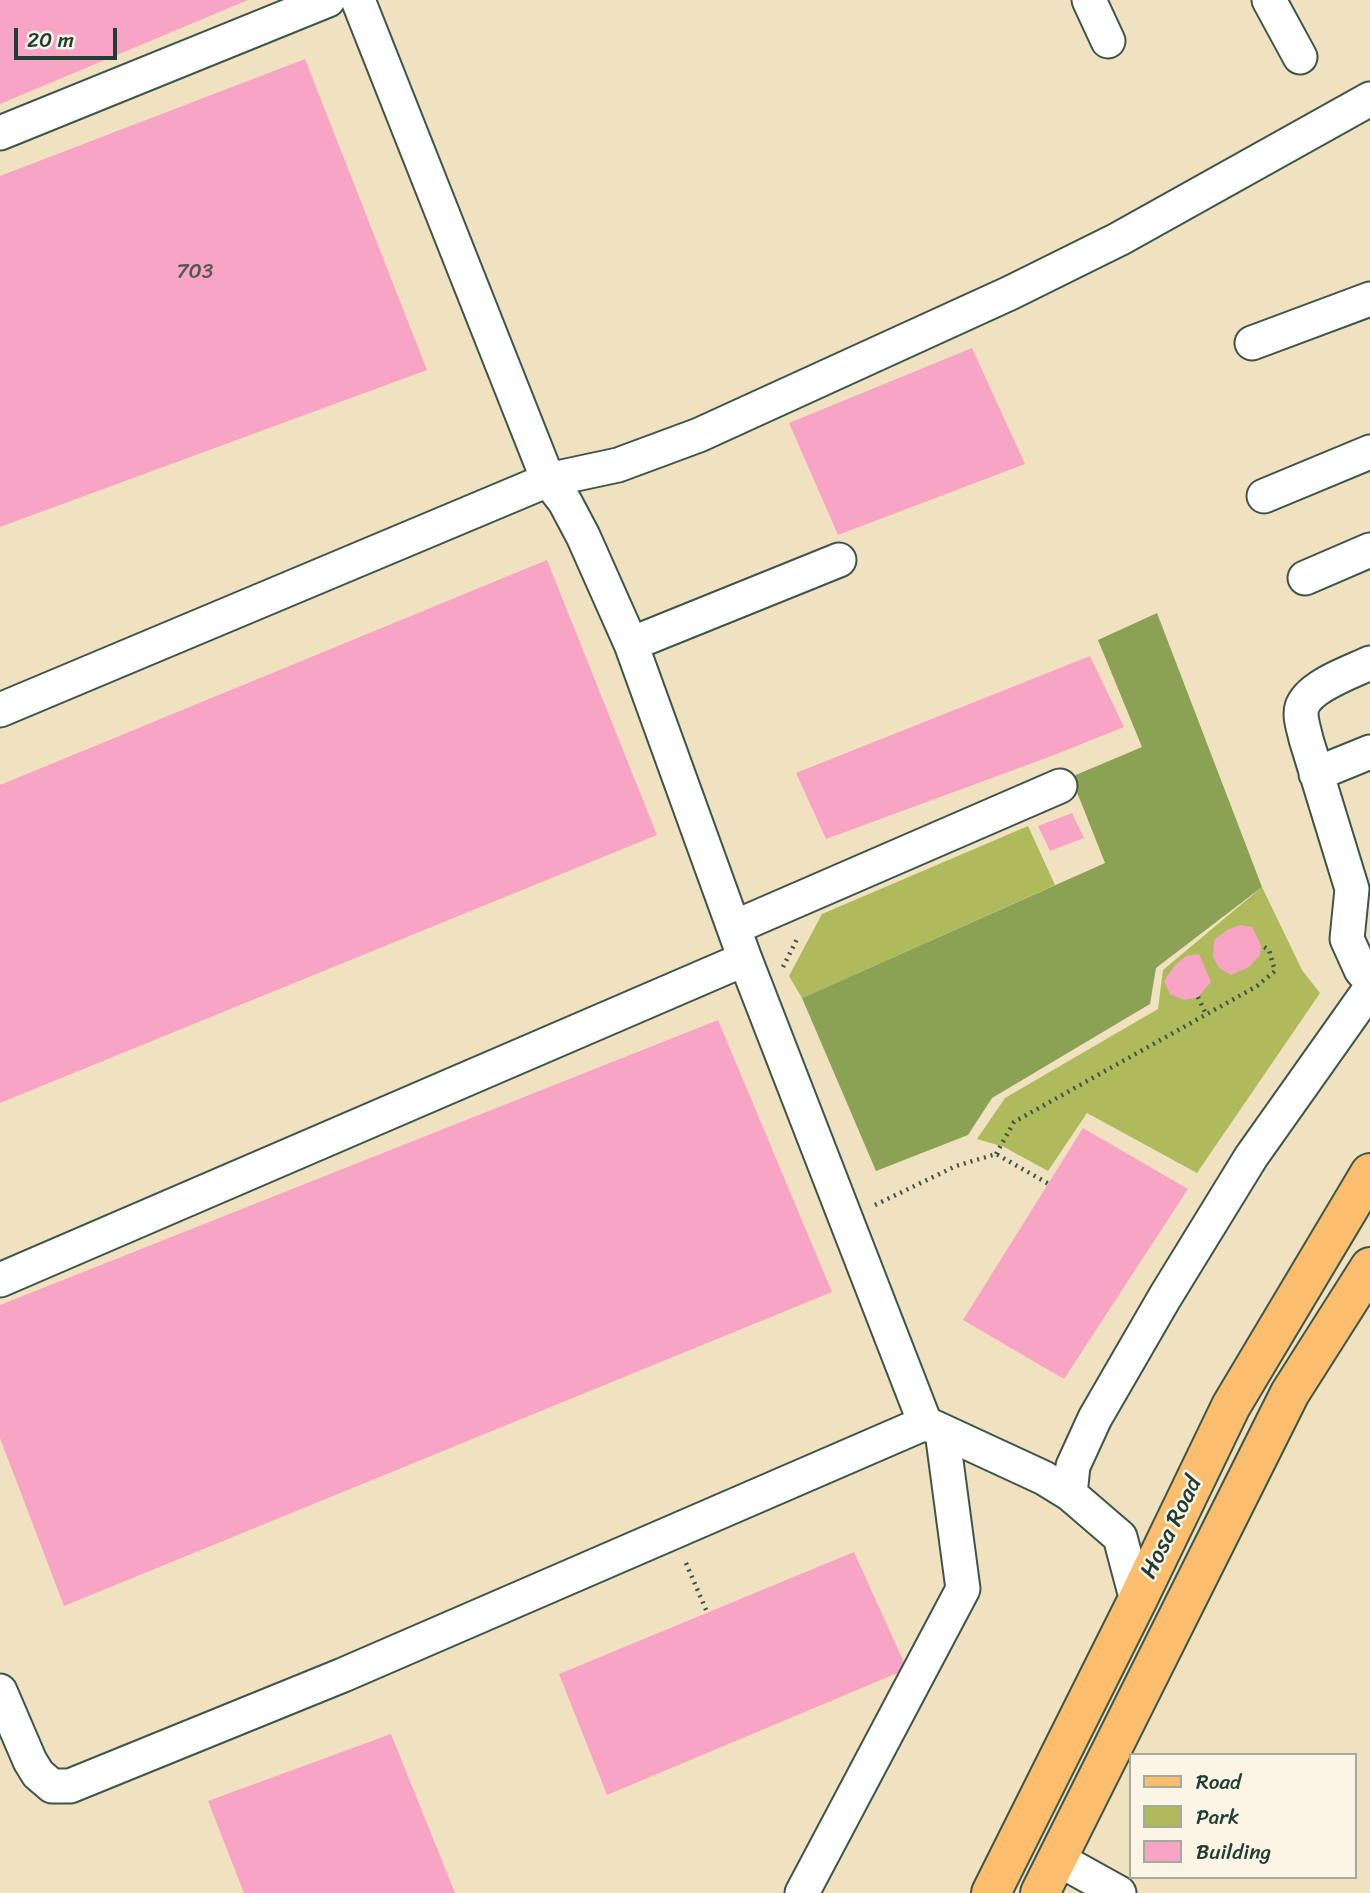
<!DOCTYPE html>
<style>
body{margin:0}
#map{position:relative;width:1370px;height:1893px;overflow:hidden;background:#f0e1c1;font-family:Sriracha,sans-serif}
canvas{display:block}
.legend{position:absolute;left:1129px;top:1753px;width:228px;height:126px;box-sizing:border-box;background:#fcf5e5;border:2px solid #a4ab9e;margin:0;padding:9px 12px;list-style:none;font-size:21px;color:#1f3d34}
.legend li{display:flex;align-items:center;gap:14px;height:35px}
.legend b{width:35px;border:2px solid #a4ab9e}
.scale{position:absolute;left:14px;top:28px;width:103px;height:32px;box-sizing:border-box;border:4px solid #1f3d34;border-top:0;padding-left:9px;font-size:21px;line-height:24px;white-space:nowrap;color:#1f3d34;-webkit-text-stroke:5px #fcf5e5;paint-order:stroke}
</style>
<div id="map">
<canvas width="1370" height="1893"></canvas>
<ul class="legend">
<li><b style="height:9px;background:#fbbe6e"></b>Road</li>
<li><b style="height:19px;background:#afba5c"></b>Park</li>
<li><b style="height:19px;background:#f8a4c5"></b>Building</li>
</ul>
<div class="scale">20 m</div>
</div>
<script>
const context = document.querySelector('canvas').getContext('2d');
context.lineJoin = 'round';
function paint(path, color) {
  context.fillStyle = color;
  context.fill(path, 'evenodd');
}
function trace(path, color, width, dash) {
  context.strokeStyle = color;
  context.lineWidth = width;
  context.lineCap = dash ? 'butt' : 'round';
  context.setLineDash(dash || []);
  context.stroke(path);
}
function write(font, color, halo, rows, align = 'center') {
  context.font = font + ' Sriracha,sans-serif';
  context.lineWidth = 5;
  context.setLineDash([]);
  context.textBaseline = 'middle';
  context.strokeStyle = halo;
  context.fillStyle = color;
  for (const [text, x, y, turn = 0] of rows) {
    context.save();
    context.translate(x, y);
    context.rotate((+turn || 0) * Math.PI / 180);
    context.textAlign = isNaN(turn) ? turn : align;
    if (halo) context.strokeText(text, 0, 0);
    context.fillText(text, 0, 0);
    context.restore();
  }
}
const green = new Path2D(`
 M 1028,826 L 1055,885 L 802,998 L 789,976 L 822,914 Z
 M 1262,887 L 1302,970 L 1320,993 L 1197,1173 L 1087,1113 L 1048,1171 L 1004,1147 L 977,1139 L 1005,1098 L 1158,1009 L 1163,970 Z`);
const forest = new Path2D(`
 M 1157,613 L 1262,887 L 1156,968 L 1150,1004 L 992,1098 L 968,1135 L 876,1171 L 802,998 L 1105,863 L 1071,777 L 1142,747 L 1098,640 Z`);
const building = new Path2D(`
 M 0,0 L 248,0 L 0,104 Z
 M 305,59 L 427,370 L 0,527 L 0,176 Z
 M 972,348 L 1025,464 L 838,535 L 789,423 Z
 M 547,560 L 657,835 L 0,1103 L 0,785 Z
 M 1090,656 L 1124,727 L 1049,757 L 826,839 L 796,773 Z
 M 1072,813 L 1084,838 L 1050,851 L 1038,826 Z
 M 1240,925 L 1252,927 L 1261,945 L 1260,955 L 1249,967 L 1231,975 L 1219,968 L 1213,957 L 1214,940 L 1227,930 Z
 M 1199,954 L 1211,982 L 1198,997 L 1184,1000 L 1170,994 L 1164,981 L 1175,965 L 1186,956 Z
 M 718,1020 L 832,1292 L 64,1606 L 0,1438 L 0,1305 Z
 M 1083,1128 L 1188,1189 L 1064,1379 L 963,1320 Z
 M 854,1552 L 907,1669 L 607,1795 L 559,1674 Z
 M 391,1734 L 455,1893 L 244,1893 L 208,1801 Z`);
const path = new Path2D(`
 M 783,967 L 798,937
 M 1198,997 L 1206,1014
 M 996,1154 L 1014,1122 L 1257,986 L 1275,971 L 1269,950 L 1261,945
 M 875,1205 L 956,1166 L 996,1154 L 1049,1184
 M 686,1563 L 707,1612`);
const minor = new Path2D(`
 M 358,0 L 548,480 L 618,465 L 699,435 L 1010,293 L 1119,239 L 1370,99
 M 1089,0 L 1108,41
 M 1269,0 L 1300,57
 M 0,133 L 328,0
 M 1252,343 L 1370,299
 M 1264,496 L 1370,452
 M 1305,578 L 1370,550
 M 631,644 L 839,560
 M 1370,663 C 1351,672 1309,686 1302,707 C 1299,717 1304,729 1306,739 L 1352,889 L 1347,939 L 1361,970 L 1370,980
 M 0,710 L 548,480 L 565,502 L 583,536 L 631,644 L 745,959 L 925,1423
 M 1316,774 L 1370,752
 M 735,927 L 1060,786
 M 0,1280 L 745,959
 M 1070,1494 L 1073,1466 L 1095,1418 L 1165,1297 L 1251,1157 L 1370,989
 M 0,1691 L 30,1761 L 38,1774 L 52,1786 L 70,1786 L 343,1675 L 925,1423 L 1044,1478 L 1070,1494 L 1120,1537 L 1137,1601
 M 1056,1858 L 1119,1893
 M 802,1893 L 963,1589 L 942,1431`);
const major = new Path2D(`
 M 991,1893 L 1137,1601 L 1231,1406 L 1370,1173
 M 1040,1893 L 1290,1393 L 1370,1267`);
const numberNames = [
 ["703",195,273]
];
const streetNames = [
 ["Hosa Road",1172,1528,-64]
];
paint(green, '#afba5c');
paint(forest, '#8ba254');
paint(building, '#f8a4c5');
trace(minor, '#3e5649', 37);
trace(major, '#3e5649', 42);
trace(path, '#3e5649', 4.5, [2, 5]);
trace(minor, '#fff', 33);
trace(major, '#fbbe6e', 38);
write('21px', '#555758', null, numberNames);
write('24px', '#1f3d34', '#fcf5e5', streetNames);
</script>
